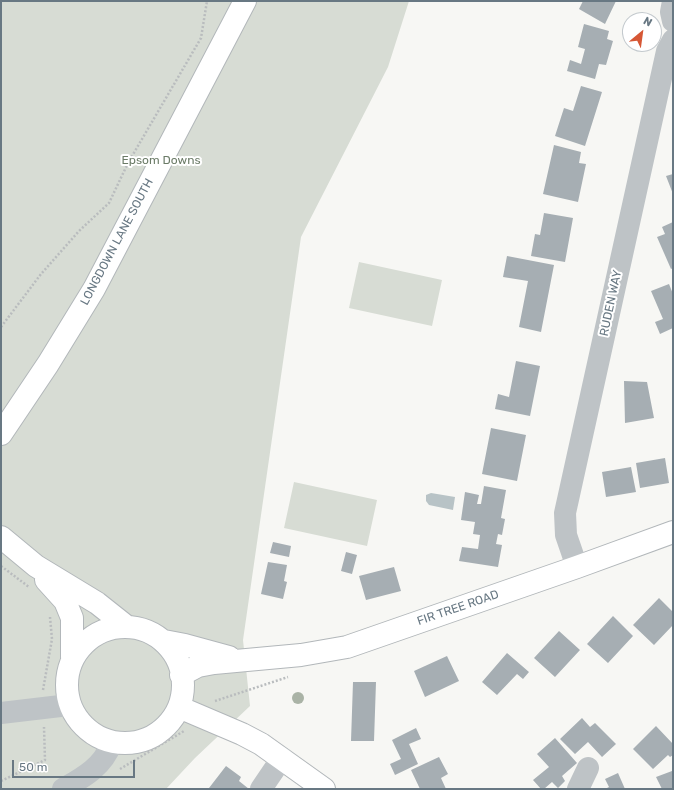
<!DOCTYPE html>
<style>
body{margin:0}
#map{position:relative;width:674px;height:790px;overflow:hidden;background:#f7f7f4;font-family:Rubik,sans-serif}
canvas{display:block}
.frame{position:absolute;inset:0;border:2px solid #687883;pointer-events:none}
.north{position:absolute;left:622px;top:12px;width:40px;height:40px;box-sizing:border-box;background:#fff;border:1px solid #c3c9cd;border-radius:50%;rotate:29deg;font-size:11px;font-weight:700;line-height:16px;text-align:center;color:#687883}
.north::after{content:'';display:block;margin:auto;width:14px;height:18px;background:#d65735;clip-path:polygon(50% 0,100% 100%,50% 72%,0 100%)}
.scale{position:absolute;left:12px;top:760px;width:123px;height:18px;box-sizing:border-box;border:2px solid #687883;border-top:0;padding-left:5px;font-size:12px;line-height:14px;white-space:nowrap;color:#687883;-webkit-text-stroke:3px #fff;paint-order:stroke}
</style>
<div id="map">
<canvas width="674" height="790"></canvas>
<div class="frame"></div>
<div class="north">N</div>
<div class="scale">50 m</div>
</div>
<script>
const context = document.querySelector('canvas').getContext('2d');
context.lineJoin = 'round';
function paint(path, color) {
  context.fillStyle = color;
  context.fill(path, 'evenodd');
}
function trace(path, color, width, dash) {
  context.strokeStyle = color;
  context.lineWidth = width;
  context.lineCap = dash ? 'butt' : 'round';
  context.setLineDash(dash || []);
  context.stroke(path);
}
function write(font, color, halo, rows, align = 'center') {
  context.font = font + ' Rubik,sans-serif';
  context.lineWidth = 4;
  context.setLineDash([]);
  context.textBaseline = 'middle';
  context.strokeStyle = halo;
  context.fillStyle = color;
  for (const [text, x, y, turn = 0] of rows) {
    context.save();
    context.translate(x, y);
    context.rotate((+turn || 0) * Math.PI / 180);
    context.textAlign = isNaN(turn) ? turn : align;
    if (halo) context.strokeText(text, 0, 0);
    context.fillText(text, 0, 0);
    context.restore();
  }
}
const green = new Path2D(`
 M 1,1 L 409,1 L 388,67 L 301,237 L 243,640 L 250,706 L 195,758 L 166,789 L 1,789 Z
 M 359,262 L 442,280 L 432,326 L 349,308 Z
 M 294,482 L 377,500 L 367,546 L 284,528 Z`);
const water = new Path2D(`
 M 431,493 L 455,497 L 453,510 L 429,505 L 426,501 L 426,495 Z`);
const building = new Path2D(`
 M 583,1 L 616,1 L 605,24 L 579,9 Z
 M 584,24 L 609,31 L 607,39 L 613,41 L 606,65 L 599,64 L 595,79 L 567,71 L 570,60 L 581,64 L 585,49 L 578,47 Z
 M 581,86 L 602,92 L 585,146 L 555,136 L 564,108 L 573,111 Z
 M 554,145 L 581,152 L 579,163 L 586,164 L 578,202 L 543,194 Z
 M 673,174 L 673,194 L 666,176 Z
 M 544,213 L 573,218 L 565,262 L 531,256 L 535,234 L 540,235 Z
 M 673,222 L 673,268 L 671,269 L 657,237 L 665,234 L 662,227 Z
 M 507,256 L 554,265 L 541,332 L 519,327 L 528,281 L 503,277 Z
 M 669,284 L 673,294 L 673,328 L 660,334 L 655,322 L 663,319 L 651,291 Z
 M 516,361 L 540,366 L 530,416 L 495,409 L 498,394 L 509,397 Z
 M 624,381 L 647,382 L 654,418 L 625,423 Z
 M 491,428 L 526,435 L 517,481 L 482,474 Z
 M 665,458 L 669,483 L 640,488 L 636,463 Z
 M 631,467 L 636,492 L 606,497 L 602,472 Z
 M 484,486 L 506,490 L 501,518 L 505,519 L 502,535 L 498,534 L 496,544 L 502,545 L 498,567 L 459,561 L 462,547 L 478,549 L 480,535 L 473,534 L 475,522 L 461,520 L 465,492 L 479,495 L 477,504 L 481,504 Z
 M 273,542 L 291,546 L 289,557 L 270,553 Z
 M 346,552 L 357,555 L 352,574 L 341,571 Z
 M 268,562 L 287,565 L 284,581 L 287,582 L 283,599 L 261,594 Z
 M 394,567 L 401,591 L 366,600 L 359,576 Z
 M 659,598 L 673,612 L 673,625 L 654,645 L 633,625 Z
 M 613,616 L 633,636 L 608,663 L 587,644 Z
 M 559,631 L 580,650 L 555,677 L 534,658 Z
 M 507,653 L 529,672 L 523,679 L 517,674 L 497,695 L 482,682 Z
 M 447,656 L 459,681 L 425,697 L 414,671 Z
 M 353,682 L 376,682 L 374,741 L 351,741 Z
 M 582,718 L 590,727 L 595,723 L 616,744 L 602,757 L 588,742 L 575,754 L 560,739 Z
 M 656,726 L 673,744 L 673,755 L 670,757 L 668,755 L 653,769 L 633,749 Z
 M 416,728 L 421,739 L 409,744 L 418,764 L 395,775 L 390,764 L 401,759 L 392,740 Z
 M 555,738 L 577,763 L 562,776 L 565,781 L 558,788 L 552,782 L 544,789 L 541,789 L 533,780 L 549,767 L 537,754 Z
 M 439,757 L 448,774 L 441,778 L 446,789 L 420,789 L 411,770 Z
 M 226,766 L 241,777 L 239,781 L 249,789 L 209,788 Z
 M 672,771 L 673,789 L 662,789 L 656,777 Z
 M 618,773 L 625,789 L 605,789 L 609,787 L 605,779 Z`);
const path = new Path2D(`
 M 1,327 L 41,274 L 79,231 L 109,203 L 128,163 L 201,38 L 207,1
 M 1,566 L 29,587
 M 43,690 L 52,639 L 50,617
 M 215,701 L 288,677
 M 120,769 L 184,731
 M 1,781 L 45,760 L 44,727`);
const minor = new Path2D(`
 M 673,1 L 671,12 L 673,21
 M 577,567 L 566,535 L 565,513 L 667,51 L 673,40
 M 1,713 L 69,705
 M 63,789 C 82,778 103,767 111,744
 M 261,789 L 282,758
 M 578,789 L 588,768`);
const major = new Path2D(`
 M 1,434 L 48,364 L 94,289 L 245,1
 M 1,537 L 36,566 L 97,603 L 126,626
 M 46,580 L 65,601 L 72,618 L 72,657
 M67 685a58 58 0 1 1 116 0a58 58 0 1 1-116 0Z
 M 164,641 L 185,645 L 229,657
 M 181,675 L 198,666 L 214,663 L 301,655 L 347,647 L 577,567 L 673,532
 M 181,708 L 242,734 L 261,744 L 324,789`);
const trees = [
 [298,698]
];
const parkNames = [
 ["Epsom Downs",161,161]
];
const streetNames = [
 ["LONGDOWN LANE SOUTH",117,242,-62],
 ["RUDEN WAY",611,303,-78],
 ["FIR TREE ROAD",458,608,-19]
];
paint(green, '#d7dcd4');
paint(water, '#b8c3c6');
paint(building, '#a6aeb3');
trace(major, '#b2b7ba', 24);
trace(path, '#b9bcbe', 2.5, [2, 2]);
trace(minor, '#bec3c6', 22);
trace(major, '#fff', 22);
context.fillStyle = '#aab3a6';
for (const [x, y] of trees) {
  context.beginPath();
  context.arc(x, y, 6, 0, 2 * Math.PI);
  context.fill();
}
write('12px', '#6b7b67', '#fff', parkNames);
write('12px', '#687883', '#fff', streetNames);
</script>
